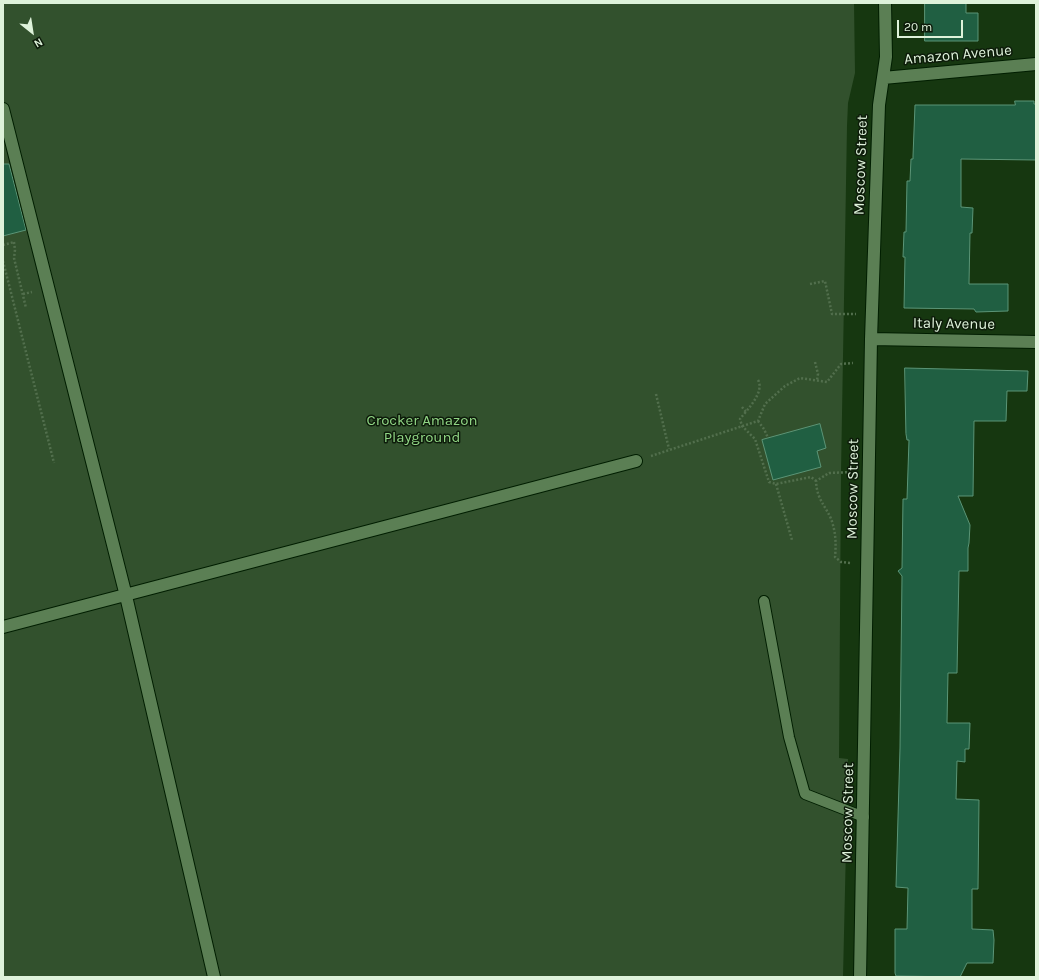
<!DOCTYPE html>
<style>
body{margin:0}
#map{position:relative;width:1039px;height:980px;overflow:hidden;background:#163710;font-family:Karla,sans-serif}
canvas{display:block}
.frame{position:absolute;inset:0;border:4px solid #def2da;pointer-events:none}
.north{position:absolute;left:12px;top:12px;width:40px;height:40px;-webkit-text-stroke:3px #0d1b0a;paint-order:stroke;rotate:150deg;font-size:11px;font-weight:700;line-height:16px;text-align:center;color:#def2da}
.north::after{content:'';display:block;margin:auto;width:14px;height:18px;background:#def2da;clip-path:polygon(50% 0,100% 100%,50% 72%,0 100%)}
.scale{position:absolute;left:897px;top:20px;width:66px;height:18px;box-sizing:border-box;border:2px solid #def2da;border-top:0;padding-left:5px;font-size:12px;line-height:14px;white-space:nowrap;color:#def2da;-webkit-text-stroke:3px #0d1b0a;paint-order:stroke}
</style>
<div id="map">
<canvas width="1039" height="980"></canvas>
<div class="frame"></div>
<div class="north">N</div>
<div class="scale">20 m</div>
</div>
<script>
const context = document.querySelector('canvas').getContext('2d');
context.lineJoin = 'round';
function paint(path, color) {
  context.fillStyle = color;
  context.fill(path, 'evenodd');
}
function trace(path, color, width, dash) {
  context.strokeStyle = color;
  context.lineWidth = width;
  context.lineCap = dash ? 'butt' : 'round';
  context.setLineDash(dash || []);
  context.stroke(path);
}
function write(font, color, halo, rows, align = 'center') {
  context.font = font + ' Karla,sans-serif';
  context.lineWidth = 3;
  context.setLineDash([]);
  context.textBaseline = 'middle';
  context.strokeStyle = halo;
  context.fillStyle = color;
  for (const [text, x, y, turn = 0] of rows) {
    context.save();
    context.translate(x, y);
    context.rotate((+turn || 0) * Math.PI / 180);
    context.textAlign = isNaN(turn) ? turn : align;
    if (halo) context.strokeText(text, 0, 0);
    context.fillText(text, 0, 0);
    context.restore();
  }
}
const green = new Path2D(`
 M 3,3 L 854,3 L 855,73 L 848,103 L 847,126 L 841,472 L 839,758 L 848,759 L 843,977 L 3,977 Z`);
const building = new Path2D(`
 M 925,3 L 966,3 L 966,13 L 978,13 L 978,41 L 925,41 Z
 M 1015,101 L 1034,101 L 1034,104 L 1036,104 L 1036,160 L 961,159 L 961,207 L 973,208 L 972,233 L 970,233 L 969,284 L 1008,284 L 1008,311 L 976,312 L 974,309 L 904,308 L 905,257 L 903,257 L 904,232 L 906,232 L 907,181 L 910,181 L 911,159 L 913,159 L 913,156 L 915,105 L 1015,105 Z
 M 3,164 L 9,164 L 26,230 L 3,236 Z
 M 905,368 L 1028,371 L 1027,391 L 1007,391 L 1006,421 L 974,421 L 973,496 L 958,496 L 970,525 L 969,543 L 968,548 L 968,571 L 959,571 L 957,673 L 948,673 L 947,723 L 970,723 L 969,749 L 965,749 L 965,762 L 957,761 L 956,799 L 979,800 L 978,889 L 972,889 L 972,929 L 993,930 L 994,940 L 993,963 L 967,963 L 960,977 L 896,976 L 895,973 L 895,929 L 907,929 L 908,888 L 896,887 L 900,748 L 902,576 L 898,571 L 902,568 L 903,499 L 907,499 L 909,440 L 907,440 L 906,434 Z
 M 820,424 L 826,448 L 817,451 L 821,467 L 773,480 L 762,440 Z`);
const path = new Path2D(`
 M 14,242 L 15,250 L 14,258 L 26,308
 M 3,245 L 14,242
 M 3,261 L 54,463
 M 810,284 L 825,281 L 832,314 L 856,314
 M 23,294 L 32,292
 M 815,362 L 818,374 L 817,380
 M 758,380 C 765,392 747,410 740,419 L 742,426 L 755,439 L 769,482 L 776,484 L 811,477 L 816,481
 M 656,394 L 669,449
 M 742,407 L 746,412
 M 758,421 L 764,429 L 768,438
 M 651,456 L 758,421 L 765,404 L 785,386 L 800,378 L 827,382 L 841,364 L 853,363
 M 776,484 L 792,540
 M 850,563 L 841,562 L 835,557 C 836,546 836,536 833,525 C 829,508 817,503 816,481 L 829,473 L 853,472`);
const lane = new Path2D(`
 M 764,601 L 789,737 L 805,794 L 864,817`);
const street = new Path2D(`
 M 883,78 L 1036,64
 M 3,109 L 126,596 L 214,977
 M 871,339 L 1036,342
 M 3,627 L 636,461
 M 860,977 L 871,339 L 879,105 L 886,57 L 885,3`);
const streetNames = [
 ["Amazon Avenue",958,55,-5],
 ["Moscow Street",861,165,-88],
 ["Italy Avenue",954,324,1],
 ["Moscow Street",853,489,-89],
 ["Moscow Street",848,813,-89]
];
const parkNames = [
 ["Crocker Amazon",422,421],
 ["Playground",422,438]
];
paint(green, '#32512d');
paint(building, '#205f42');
trace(building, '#5b9577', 1);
trace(lane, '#001e00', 12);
trace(street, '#001e00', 14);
trace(path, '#526f4d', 2.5, [2, 2]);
trace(lane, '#5b7f54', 10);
trace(street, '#5b7f54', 12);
write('15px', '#def2da', '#0d1b0a', streetNames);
write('15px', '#91d685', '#0d1b0a', parkNames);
</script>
